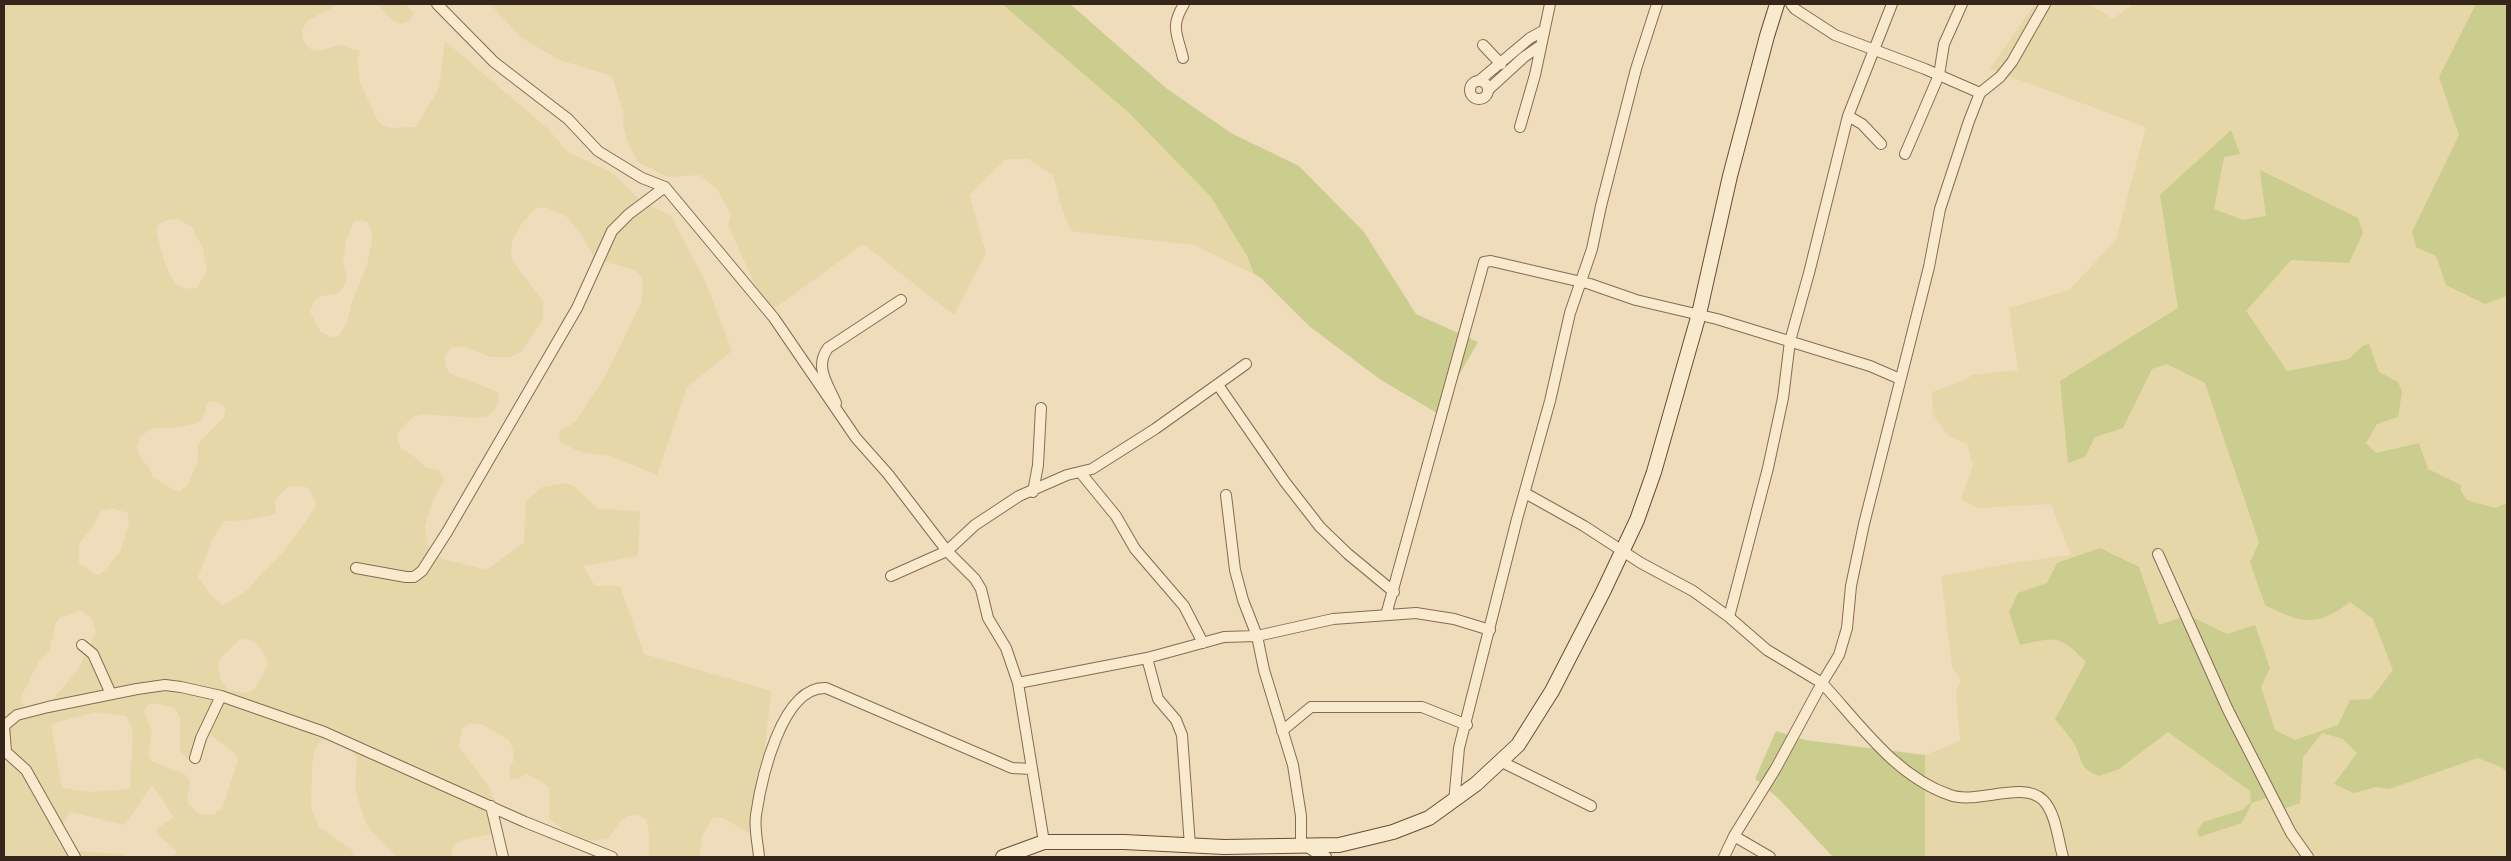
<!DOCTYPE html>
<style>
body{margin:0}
#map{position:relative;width:2511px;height:861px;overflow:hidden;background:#efdcba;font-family:"Libre Baskerville",serif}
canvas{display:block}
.frame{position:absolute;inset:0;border:5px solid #35251a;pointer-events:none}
</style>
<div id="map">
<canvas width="2511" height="861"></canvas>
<div class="frame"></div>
</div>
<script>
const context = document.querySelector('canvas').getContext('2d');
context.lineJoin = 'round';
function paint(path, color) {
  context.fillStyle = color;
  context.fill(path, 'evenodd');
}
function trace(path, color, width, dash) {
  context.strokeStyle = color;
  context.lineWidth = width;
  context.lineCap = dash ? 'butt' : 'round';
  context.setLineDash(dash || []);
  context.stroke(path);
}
const farmland = new Path2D(`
 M 4,4 L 339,4 L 307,21 L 302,30 L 303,41 L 310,49 L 320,51 L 339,45 L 360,51 L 357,61 L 360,82 L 376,118 L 383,126 L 392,128 L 416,127 L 439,88 L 445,41 L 548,129 L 568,152 L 613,173 L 641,201 L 671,216 L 705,281 L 732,351 L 687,387 L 657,475 L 611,456 L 581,452 L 561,443 L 559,432 L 575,422 L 604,379 L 641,303 L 643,292 L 642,277 L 635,270 L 595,259 L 580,232 L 567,217 L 546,207 L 536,208 L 522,223 L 512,241 L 511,252 L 513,262 L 543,301 L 543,319 L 521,352 L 511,357 L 491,357 L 461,346 L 451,348 L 445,356 L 445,367 L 451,374 L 498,392 L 499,401 L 494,411 L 486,417 L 475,418 L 424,414 L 414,416 L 400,429 L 397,438 L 401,448 L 416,458 L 426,468 L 439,470 L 444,481 L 434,498 L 425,526 L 428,546 L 443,559 L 486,570 L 524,543 L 526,501 L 542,487 L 565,483 L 574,486 L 598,509 L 640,511 L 638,556 L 583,566 L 595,586 L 620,586 L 644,654 L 771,691 L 755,842 L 749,833 L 723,818 L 713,818 L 702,836 L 699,857 L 649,857 L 649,832 L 647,820 L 637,815 L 627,816 L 619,823 L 608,839 L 586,841 L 566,832 L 549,818 L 549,788 L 541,781 L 527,774 L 517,779 L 511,779 L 509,768 L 514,760 L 513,750 L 509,740 L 482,724 L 470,723 L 462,729 L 459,747 L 489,787 L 496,805 L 491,834 L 462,840 L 453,846 L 451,857 L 396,857 L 368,827 L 364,818 L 355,788 L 357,757 L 343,743 L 324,739 L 316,746 L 312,765 L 311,807 L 319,827 L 351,849 L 354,857 L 172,857 L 177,851 L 157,834 L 156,829 L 174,817 L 152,785 L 125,825 L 70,812 L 55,837 L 60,845 L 73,851 L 120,854 L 127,857 L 4,857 ZM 171,219 L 178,219 L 192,227 L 203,249 L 207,270 L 197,288 L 189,289 L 175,284 L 165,264 L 156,230 L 158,224 ZM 362,220 L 368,222 L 373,237 L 367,265 L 352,301 L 347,323 L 339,335 L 333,338 L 320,331 L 310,312 L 315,300 L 321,296 L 336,294 L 342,290 L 347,278 L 343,262 L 346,241 L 354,221 ZM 208,402 L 218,402 L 226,408 L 224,417 L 198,444 L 198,461 L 188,485 L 180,491 L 170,488 L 153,477 L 149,468 L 140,457 L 137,447 L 140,437 L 152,428 L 173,428 L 198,423 L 202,420 ZM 288,486 L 304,486 L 310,490 L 316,504 L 313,511 L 285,550 L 262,573 L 248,590 L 223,605 L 212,597 L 198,577 L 213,538 L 224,521 L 248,520 L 276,514 L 275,500 ZM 112,508 L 128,513 L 129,523 L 120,552 L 107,568 L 99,575 L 94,574 L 79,563 L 79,543 L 92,528 L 101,511 ZM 80,610 L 92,618 L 96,632 L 78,670 L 46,707 L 26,711 L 20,699 L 39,661 L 49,651 L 56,623 L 60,618 ZM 241,638 L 255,641 L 268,660 L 267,667 L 255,688 L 250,692 L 243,693 L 229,690 L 220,679 L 218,665 L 221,658 ZM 154,703 L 175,708 L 180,717 L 180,751 L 190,761 L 196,763 L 202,761 L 198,740 L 208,733 L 235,754 L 238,760 L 223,807 L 213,815 L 199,814 L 188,804 L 187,797 L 190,782 L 186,775 L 151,761 L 148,754 L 152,732 L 144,711 L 148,705 ZM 96,712 L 126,716 L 131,726 L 133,734 L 130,789 L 91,792 L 62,788 L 51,724 Z
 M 377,4 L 406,4 L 413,12 L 410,21 L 400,24 L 391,19 Z
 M 490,4 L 1002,4 L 1130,114 L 1211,197 L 1247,256 L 1254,274 L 1194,245 L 1071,231 L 1062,209 L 1053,175 L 1028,159 L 1006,159 L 969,195 L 986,253 L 954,315 L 863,244 L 768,313 L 728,225 L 731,215 L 717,189 L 700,175 L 668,177 L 638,162 L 628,143 L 623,124 L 624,114 L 612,76 L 560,60 L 522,38 Z
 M 2035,4 L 2089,4 L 2113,19 L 2133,4 L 2507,4 L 2507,857 L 1925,857 L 1925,755 L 1960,741 L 1956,692 L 1961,681 L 1952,667 L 1941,576 L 2019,562 L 2071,555 L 2051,504 L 1979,508 L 1961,499 L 1973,466 L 1967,444 L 1949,436 L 1933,415 L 1932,392 L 1966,380 L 1972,375 L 2018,370 L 2009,308 L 2069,290 L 2116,240 L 2146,127 L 1990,69 Z`);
const green = new Path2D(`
 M 1002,4 L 1070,4 L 1166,88 L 1231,133 L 1299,166 L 1364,232 L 1416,314 L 1478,342 L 1437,413 L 1381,380 L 1309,326 L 1261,278 L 1254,274 L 1247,256 L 1211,197 L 1130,114 Z
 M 2476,4 L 2507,4 L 2507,296 L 2485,304 L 2446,285 L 2436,256 L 2416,247 L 2412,232 L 2459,135 L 2439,77 Z
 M 2231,130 L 2240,154 L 2224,157 L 2214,209 L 2243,220 L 2266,216 L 2260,170 L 2358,218 L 2363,233 L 2349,263 L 2291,260 L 2246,311 L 2287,371 L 2349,359 L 2362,346 L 2369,344 L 2379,372 L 2398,382 L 2402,392 L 2398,417 L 2377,424 L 2366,443 L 2376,453 L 2419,443 L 2428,469 L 2461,485 L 2461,491 L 2467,500 L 2495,508 L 2507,503 L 2507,772 L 2501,767 L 2478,758 L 2389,789 L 2376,787 L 2354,793 L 2334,784 L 2357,753 L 2343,739 L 2322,733 L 2303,757 L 2300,803 L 2286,808 L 2266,798 L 2252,803 L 2242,823 L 2199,837 L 2197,831 L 2203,822 L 2242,810 L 2251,802 L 2250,791 L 2168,732 L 2119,769 L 2099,776 C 2076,767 2084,759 2073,742 C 2068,734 2061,726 2055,719 L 2086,662 C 2059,634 2056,637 2020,645 L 2009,612 L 2018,593 L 2047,583 L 2057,563 L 2100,548 L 2139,567 L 2159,625 L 2188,615 L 2227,634 L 2255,625 L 2270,668 L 2261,687 L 2275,730 L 2295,740 L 2338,725 L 2350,700 L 2371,699 L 2393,670 L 2373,619 L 2350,602 C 2316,628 2301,623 2265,605 L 2250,562 L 2259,542 L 2205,383 L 2167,364 L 2152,369 L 2123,428 L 2095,437 L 2085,457 L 2068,463 L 2060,381 L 2178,308 L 2160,195 Z
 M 1776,731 L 1805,740 L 1925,755 L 1925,857 L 1833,857 L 1778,798 L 1755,779 Z`);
const minor = new Path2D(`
 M 437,4 L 494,62 L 568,119 L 598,151 L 642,178 L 665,187 L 774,318 L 856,438 L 888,474 L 947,551 L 975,579 L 981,589 L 988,618 L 1006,648 L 1018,683 L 1044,842
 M 1483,45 L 1501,64
 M 1183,58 C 1177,33 1170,27 1184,4
 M 1480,80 L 1530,38 L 1543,31
 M1470 90a9 9 0 1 1 18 0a9 9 0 1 1-18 0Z
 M 1489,89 L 1524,57 L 1540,46
 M 1980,93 L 2000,77 L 2012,62 L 2045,4
 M 1848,116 L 1862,124 L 1881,144
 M 1520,127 L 1535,75 L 1550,4
 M 1905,154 L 1939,75 L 1944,44 L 1962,4
 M 1218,385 L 1285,482 L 1320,527 L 1348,554 L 1394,592
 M 836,403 C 828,384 814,367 828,348 L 901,300
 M 1080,472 L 1116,516 L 1135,549 L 1184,606 L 1203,643
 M 1033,492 L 1038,465 L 1041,408
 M 1525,493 L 1584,526 L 1641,563 L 1693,591 L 1729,617 L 1767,650 L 1822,683 L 1839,655 L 1847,628 L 1851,586 L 1864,524 L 1929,267 L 1940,209 L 1969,121 L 1980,93 L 1925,69 L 1835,35 L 1795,9 L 1791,4
 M 1226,495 L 1235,570 L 1243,600 L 1257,636 L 1264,670 L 1293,765 L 1301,816 L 1301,847
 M 2158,554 L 2228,710 L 2291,833 L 2308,857
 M 356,568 L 406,577 L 414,577 L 422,571 L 447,532 L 577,308 L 612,231 L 629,214 L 665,187
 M 891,576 L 947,551 L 975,525 L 1019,496 L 1067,475 L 1092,469 L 1155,429 L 1246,364
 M 1386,615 L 1484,262 L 1491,261 L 1590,284 L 1636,300 L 1717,319 L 1870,366 L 1900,379
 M 1729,617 L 1768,468 L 1783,398 L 1790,341 L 1809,273 L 1848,116 L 1892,4
 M 82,645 L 93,654 L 111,694
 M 1147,658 L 1158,699 L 1176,720 L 1182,735 L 1190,846
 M 1018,683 L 1147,658 L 1224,637 L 1257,636 L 1333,619 L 1416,613 L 1454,619 L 1490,630
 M 4,726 L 17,715 L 48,707 L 137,689 L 165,685 L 181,687 L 221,696 L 324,732 L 525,822 L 612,857
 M 4,726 L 6,752 L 26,770 L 75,857
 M 1282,731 L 1311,707 L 1422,707 L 1467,725
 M 195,758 L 201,738 L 221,696
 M 1502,762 L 1591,806
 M 1454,802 L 1459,748 L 1517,519 L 1550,401 L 1570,313 L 1592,249 L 1601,206 L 1636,69 L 1657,4
 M 491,806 L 503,857
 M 1734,836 L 1770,857
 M 759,857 C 758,844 754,829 756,815 C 761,781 781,686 826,688 L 1012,768 L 1032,769
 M 1724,857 L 1734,836 L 1776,768 L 1822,683 C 1860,724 1895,776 1950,795 C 1977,805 2022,780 2043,800 C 2056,813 2058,840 2063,857`);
const tertiary = new Path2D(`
 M 1309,847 L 1325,857`);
const secondary = new Path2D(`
 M 1003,857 L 1044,842 L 1124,842 L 1224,847 L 1339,845 L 1393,832 L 1429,818 L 1476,784 L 1518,745 L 1552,691 L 1603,592 L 1637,520 L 1654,472 L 1699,314 L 1730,176 L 1767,36 L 1777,4`);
paint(farmland, '#e5d7a7');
paint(green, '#cacd8e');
trace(minor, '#866b54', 12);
trace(tertiary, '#866b54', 14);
trace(secondary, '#684c37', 16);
trace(minor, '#faeacd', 10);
trace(tertiary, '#faeacd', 12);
trace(secondary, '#faeacd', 14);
</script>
